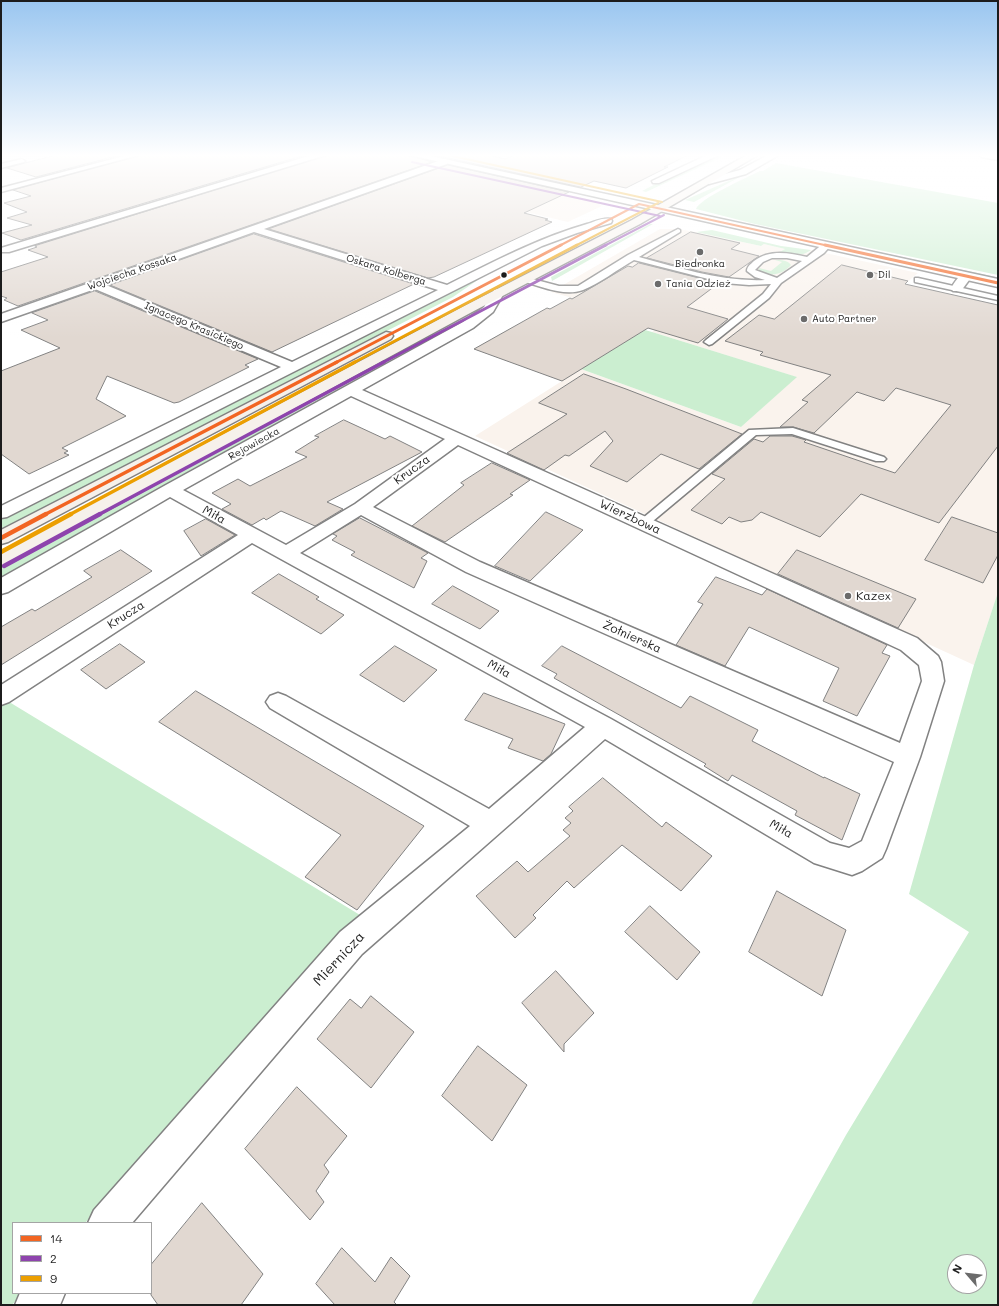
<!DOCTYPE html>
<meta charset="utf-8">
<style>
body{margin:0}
#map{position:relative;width:999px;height:1306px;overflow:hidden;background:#fff;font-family:Mali,sans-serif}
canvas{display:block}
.frame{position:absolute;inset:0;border:2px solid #1c1c1c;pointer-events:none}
.legend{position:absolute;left:12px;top:1222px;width:140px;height:72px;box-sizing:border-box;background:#fff;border:1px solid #a4a4a4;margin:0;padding:5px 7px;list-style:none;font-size:12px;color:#1c1c1c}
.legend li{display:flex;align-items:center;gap:8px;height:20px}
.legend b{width:20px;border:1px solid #a4a4a4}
.north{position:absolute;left:947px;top:1254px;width:40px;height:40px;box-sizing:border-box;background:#fff;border:1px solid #a4a4a4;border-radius:50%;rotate:298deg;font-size:11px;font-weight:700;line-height:16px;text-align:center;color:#1c1c1c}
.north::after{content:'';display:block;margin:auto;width:14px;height:18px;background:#6b6b6b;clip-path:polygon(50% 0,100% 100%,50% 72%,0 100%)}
</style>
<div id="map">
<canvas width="999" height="1306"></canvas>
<div class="frame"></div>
<ul class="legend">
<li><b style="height:5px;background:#f26522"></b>14</li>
<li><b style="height:5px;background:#8e44ad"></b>2</li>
<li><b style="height:5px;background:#ec9f01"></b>9</li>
</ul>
<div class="north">N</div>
</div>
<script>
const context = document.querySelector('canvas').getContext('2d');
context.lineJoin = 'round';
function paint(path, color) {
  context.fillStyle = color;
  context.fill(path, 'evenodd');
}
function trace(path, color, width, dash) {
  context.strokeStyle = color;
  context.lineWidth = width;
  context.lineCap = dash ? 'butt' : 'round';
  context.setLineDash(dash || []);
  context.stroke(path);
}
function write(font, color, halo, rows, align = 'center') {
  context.font = font + ' Mali,sans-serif';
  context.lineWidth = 4;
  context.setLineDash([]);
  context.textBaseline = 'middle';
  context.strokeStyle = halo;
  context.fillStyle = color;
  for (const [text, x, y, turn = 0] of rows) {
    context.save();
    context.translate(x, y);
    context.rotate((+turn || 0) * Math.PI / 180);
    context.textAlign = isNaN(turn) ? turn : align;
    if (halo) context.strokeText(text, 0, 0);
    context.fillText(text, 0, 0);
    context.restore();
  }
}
const built = new Path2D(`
 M 496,179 L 588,199 L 597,202 L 602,206 L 568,222 L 455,195 Z
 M 660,229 L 678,229 L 696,232 L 761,246 L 764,244 L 785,249 L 781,252 L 808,253 L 811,250 L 918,273 L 876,308 L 998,357 L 998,592 L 974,665 L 475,436 L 581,369 L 741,427 L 796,377 L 652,332 L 662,323 L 551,292 Z`);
const green = new Path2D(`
 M 720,155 L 726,155 L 646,192 L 642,191 L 671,176 Z
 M 776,163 L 998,203 L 998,275 L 755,224 L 696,209 C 700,198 748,177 760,171 L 763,171 Z
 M 747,173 L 694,202 L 685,200 Z
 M 650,224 L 653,224 L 552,281 L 551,277 Z
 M 712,230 L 781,246 L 811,250 C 802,257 791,255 780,252 L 785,249 L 764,244 L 761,246 L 696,232 Z
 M 784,232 L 996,277 L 996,278 L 979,275 Z
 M 775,260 C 782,260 787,260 791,265 C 782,275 771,277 759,271 L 759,268 L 771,271 L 782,262 Z
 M 483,274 L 485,275 L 453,297 L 1,529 L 1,520 Z
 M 476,311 L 479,311 L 461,325 L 1,581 L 1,569 Z
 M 645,330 L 652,332 L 797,377 L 741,427 L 581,369 Z
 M 998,592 L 998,1305 L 751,1305 L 846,1135 L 969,932 L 909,894 L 974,665 ZM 955,1262 L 979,1262 L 979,1286 L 955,1286 Z
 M 1,697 L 360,915 L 85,1223 L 13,1223 L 13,1293 L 23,1293 L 12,1305 L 1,1305 Z`);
const building = new Path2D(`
 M 56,155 L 120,155 L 36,177 L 7,168 Z
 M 140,155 L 305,155 L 21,240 L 2,233 L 32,225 L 7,218 L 27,212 L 4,203 L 31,196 L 13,190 Z
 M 327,155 L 408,155 L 432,162 L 18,306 L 4,300 L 7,298 L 1,296 L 1,272 L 48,257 L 28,250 L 37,247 L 35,246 Z
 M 435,155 L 488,155 L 505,159 L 515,155 L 688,155 L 664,167 L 668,167 L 626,188 L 594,181 L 581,187 Z
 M 448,165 L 569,192 L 524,213 L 548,219 L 545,220 L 552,222 L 434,277 L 428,278 L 269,229 Z
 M 691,232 L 740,243 L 731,249 L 759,256 L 729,277 L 702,272 L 647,258 Z
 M 254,234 L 414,284 L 272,352 L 110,285 Z
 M 639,263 L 719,283 L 687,307 L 728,319 L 698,343 L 648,328 L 562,381 L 474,349 L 547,308 L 550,309 L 570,298 L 572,299 L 628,266 L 632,267 Z
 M 842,265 L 908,281 L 905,284 L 998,305 L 998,446 L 939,523 L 861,494 L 820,537 L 761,512 L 752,520 L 741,522 L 729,517 L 722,524 L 691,510 L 725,479 L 712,474 L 754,439 L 763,442 L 770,436 L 792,436 L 806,440 L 804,442 L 895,473 L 951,405 L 896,388 L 884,401 L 857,392 L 814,433 L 793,427 L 780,427 L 808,402 L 802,400 L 831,375 L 760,355 L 763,352 L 725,341 L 759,315 L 774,319 Z
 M 95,291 L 258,359 L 245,365 L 249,367 L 179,402 L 174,403 L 107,376 L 96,399 L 126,416 L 62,448 L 68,451 L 64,453 L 69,455 L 29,474 L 1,454 L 1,371 L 60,348 L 21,330 L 48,320 L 32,313 Z
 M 584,374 L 626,389 L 742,434 L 699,469 L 661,454 L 627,482 L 590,466 L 613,441 L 605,431 L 569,456 L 565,455 L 544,470 L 507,453 L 567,414 L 539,403 Z
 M 344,420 L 385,439 L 390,436 L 422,452 L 327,502 L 343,509 L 315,526 L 281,511 L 266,520 L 264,518 L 252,525 L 222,509 L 231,504 L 212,493 L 238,479 L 250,486 L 307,457 L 295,452 L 319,437 L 315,436 Z
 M 492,463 L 530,480 L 510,494 L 513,495 L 445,542 L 412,526 L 464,485 L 461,483 Z
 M 546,512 L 583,530 L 530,581 L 495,566 Z
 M 952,517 L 998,533 L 998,555 L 983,583 L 925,560 Z
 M 360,518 L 428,553 L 421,558 L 427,561 L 414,588 L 351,555 L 355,552 L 332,540 L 337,536 L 333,534 Z
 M 206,519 L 235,535 L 201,556 L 184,531 Z
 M 121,550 L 152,571 L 1,665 L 1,627 L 32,609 L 35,611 L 92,577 L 84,571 Z
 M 797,550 L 916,599 L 898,628 L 778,574 Z
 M 279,574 L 319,597 L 316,599 L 344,615 L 321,634 L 252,593 Z
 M 716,577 L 762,595 L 767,589 L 887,645 L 882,653 L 890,656 L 857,716 L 823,701 L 839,668 L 749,627 L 725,666 L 676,645 L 703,604 L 698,602 Z
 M 453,586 L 499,611 L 480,629 L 432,604 Z
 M 120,644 L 145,662 L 106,689 L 81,670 Z
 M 395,646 L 437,670 L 404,702 L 360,675 Z
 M 562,646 L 681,708 L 690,696 L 758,730 L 752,741 L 824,778 L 824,777 L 860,794 L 842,840 L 795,815 L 797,811 L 732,775 L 728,781 L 704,766 L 706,764 L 554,678 L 557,674 L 542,666 Z
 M 196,691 L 424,826 L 357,910 L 305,877 L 341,835 L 159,722 Z
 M 484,693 L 565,724 L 551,754 L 543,761 L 508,748 L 513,739 L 465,720 Z
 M 603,778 L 662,827 L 666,822 L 712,856 L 681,891 L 622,845 L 574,888 L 567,881 L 533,915 L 536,918 L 515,938 L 476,896 L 517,861 L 528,872 L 570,836 L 563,830 L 571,823 L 565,818 L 573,811 L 569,807 Z
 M 777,891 L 846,930 L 822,996 L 749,952 Z
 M 650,906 L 700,952 L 677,980 L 625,932 Z
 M 556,971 L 594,1013 L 564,1044 L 564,1052 L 522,1003 Z
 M 371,996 L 414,1032 L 371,1088 L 317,1039 L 350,999 L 361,1008 Z
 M 478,1046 L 527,1085 L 492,1141 L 442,1096 Z
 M 297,1087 L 347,1136 L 324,1165 L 329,1172 L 316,1191 L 324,1202 L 310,1220 L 245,1149 Z
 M 202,1203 L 263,1274 L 241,1305 L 158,1305 L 151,1295 L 151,1265 Z
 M 342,1248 L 375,1282 L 391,1257 L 410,1276 L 394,1302 L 397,1305 L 335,1305 L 316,1284 Z`);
const service = new Path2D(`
 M 128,155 L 139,155 L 1,192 L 1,188 Z
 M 22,159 L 25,161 L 24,162 L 1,168 L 1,164 Z
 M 678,229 L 680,230 L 680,232 L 639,257 C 680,268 722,282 765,280 L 755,277 L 747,271 C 747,266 751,264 754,261 C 770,249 789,253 807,257 L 824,243 L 827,243 L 831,245 L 824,253 L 781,283 L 769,298 L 712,344 L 709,345 L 704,342 L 706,340 L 763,294 L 771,284 L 749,285 L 724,283 L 634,260 C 618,269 599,284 583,290 C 564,297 540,286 522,281 L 521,279 L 525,277 L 559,286 L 578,286 L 628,255 ZM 772,258 L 787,258 L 802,261 L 777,278 L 755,270 L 763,262 Z
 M 915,278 L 918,278 L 998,296 L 998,300 L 915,282 Z
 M 793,428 L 884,457 L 886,459 L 884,461 L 876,461 L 792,434 L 756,435 L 647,526 L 639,526 L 637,523 L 749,430 Z`);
const minor = new Path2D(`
 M 312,155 L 326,155 L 9,252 L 1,252 L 1,248 Z
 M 707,155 L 719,155 L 659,183 L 653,183 L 652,181 Z
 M 768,155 L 779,155 L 746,174 L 709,184 L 705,181 L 706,179 L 740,170 Z
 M 980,155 L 998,156 L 998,160 L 981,157 Z
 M 444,159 L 447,160 L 448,162 L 447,164 L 264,229 L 447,285 C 493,262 538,238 587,224 C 594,222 603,217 611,219 L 612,221 L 611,223 L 577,233 L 542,246 L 7,517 L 1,518 L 1,506 L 281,367 L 95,289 L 1,322 L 1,314 ZM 254,232 L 438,290 L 292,362 L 106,285 Z
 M 966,273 L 970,274 L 972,276 L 961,291 L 953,291 L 951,288 C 955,282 959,274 966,273 Z
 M 498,289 L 502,290 L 504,293 L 493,312 L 473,328 L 362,390 L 917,638 L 938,656 L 941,662 L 944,681 L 920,757 L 886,849 L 882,858 L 862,871 L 852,875 L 814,863 L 605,739 L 518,817 L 362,954 L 132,1223 L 88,1223 L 94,1210 L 340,932 L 470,826 L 270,708 L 266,702 L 270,696 L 278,693 L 286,696 L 489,809 L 585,727 L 252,543 L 9,702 L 1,705 L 1,685 L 238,535 L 170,497 L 8,592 L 1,594 L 1,578 L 164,486 L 463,322 L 484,307 L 494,290 ZM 351,396 L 445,439 L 355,504 L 286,545 L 183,490 ZM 458,445 L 901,650 L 919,665 L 922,681 L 900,743 L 480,562 L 373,507 ZM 361,515 L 466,572 L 894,762 L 862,841 L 849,848 L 830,843 L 611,719 L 300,553 Z
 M 20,1293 L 65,1293 L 60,1305 L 15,1305 Z`);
const tertiary = new Path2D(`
 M 409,155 L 426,155 L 998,279 L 998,287 Z`);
const trunk = new Path2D(`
 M 747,155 L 758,155 L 640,224 L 472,312 L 8,564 L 1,566 L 1,552 L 464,306 L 632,220 Z
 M 386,332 L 391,333 L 393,336 L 391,339 L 8,542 L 1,544 L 1,530 Z`);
const bus1Far3 = new Path2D(`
 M 559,246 L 639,204 L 829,246`);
const bus1Far2 = new Path2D(`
 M 825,245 L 998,283
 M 335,363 L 561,245`);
const bus1Far1 = new Path2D(`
 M 44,515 L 337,362`);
const bus1 = new Path2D(`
 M 1,538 L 46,514`);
const bus2Far3 = new Path2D(`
 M 412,162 L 660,216
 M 604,246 L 664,215`);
const bus2Far2 = new Path2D(`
 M 382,363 L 606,245`);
const bus2Far1 = new Path2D(`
 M 98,515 L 384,362`);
const bus2 = new Path2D(`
 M 4,566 L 100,514`);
const bus3Far3 = new Path2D(`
 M 448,155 L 662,202
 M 575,246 L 658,203`);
const bus3Far2 = new Path2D(`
 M 353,363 L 577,245`);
const bus3Far1 = new Path2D(`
 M 69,515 L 355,362`);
const bus3 = new Path2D(`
 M 1,552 L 71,514`);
const markers = [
 [700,252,4,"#6b6b6b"],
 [504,275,3.5,"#1c1c1c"],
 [870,275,4,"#6b6b6b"],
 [658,284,4,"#6b6b6b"],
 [804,319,4,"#6b6b6b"],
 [848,596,4,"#6b6b6b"]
];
const farPoinames = [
 ["Biedronka",700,264,"center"],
 ["Dil",878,275],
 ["Tania Odzież",666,284],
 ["Auto Partner",812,319]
];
const farStreetnames = [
 ["Oskara Kolberga",386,270,17],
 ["Wojciecha Kossaka",132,272,-19],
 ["Ignacego Krasickiego",194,326,23],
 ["Rejowiecka",254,444,-29]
];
const streetNames = [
 ["Krucza",412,470,-36],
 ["Miła",214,515,29],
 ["Wierzbowa",630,517,25],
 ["Krucza",126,615,-33],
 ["Żołnierska",632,637,24],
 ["Miła",499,669,29],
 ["Miła",781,829,30]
];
const poiNames = [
 ["Kazex",856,596]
];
const nearStreetnames = [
 ["Miernicza",339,959,-47]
];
paint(built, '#faf3ed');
paint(green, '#cbeed0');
paint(building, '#e1d8d1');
trace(building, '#828282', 1);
trace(service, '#828282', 3);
trace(minor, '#828282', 3);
trace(tertiary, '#828282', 3);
trace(trunk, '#828282', 3);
paint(service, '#fff');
paint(minor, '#fff');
paint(tertiary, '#fff');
paint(trunk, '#f6f1eb');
trace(bus1Far3, '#f26522', 2);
trace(bus1Far2, '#f26522', 3);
trace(bus1Far1, '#f26522', 3.5);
trace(bus1, '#f26522', 4.5);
trace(bus2Far3, '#8e44ad', 2);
trace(bus2Far2, '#8e44ad', 3);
trace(bus2Far1, '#8e44ad', 3.5);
trace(bus2, '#8e44ad', 4.5);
trace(bus3Far3, '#ec9f01', 2);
trace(bus3Far2, '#ec9f01', 3);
trace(bus3Far1, '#ec9f01', 3.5);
trace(bus3, '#ec9f01', 4.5);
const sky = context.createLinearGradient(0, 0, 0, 338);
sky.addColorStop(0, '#9ac6f0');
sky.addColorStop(0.46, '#fff');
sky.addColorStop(1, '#ffffff00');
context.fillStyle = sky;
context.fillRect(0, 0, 999, 338);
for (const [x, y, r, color] of markers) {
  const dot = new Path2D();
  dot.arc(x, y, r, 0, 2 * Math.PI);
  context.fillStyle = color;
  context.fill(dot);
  trace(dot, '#fff', 1.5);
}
write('10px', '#1c1c1c', '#fff', farPoinames, 'left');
write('10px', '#1c1c1c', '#fff', farStreetnames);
write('12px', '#1c1c1c', '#fff', streetNames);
write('12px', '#1c1c1c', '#fff', poiNames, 'left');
write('14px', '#1c1c1c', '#fff', nearStreetnames);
</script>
